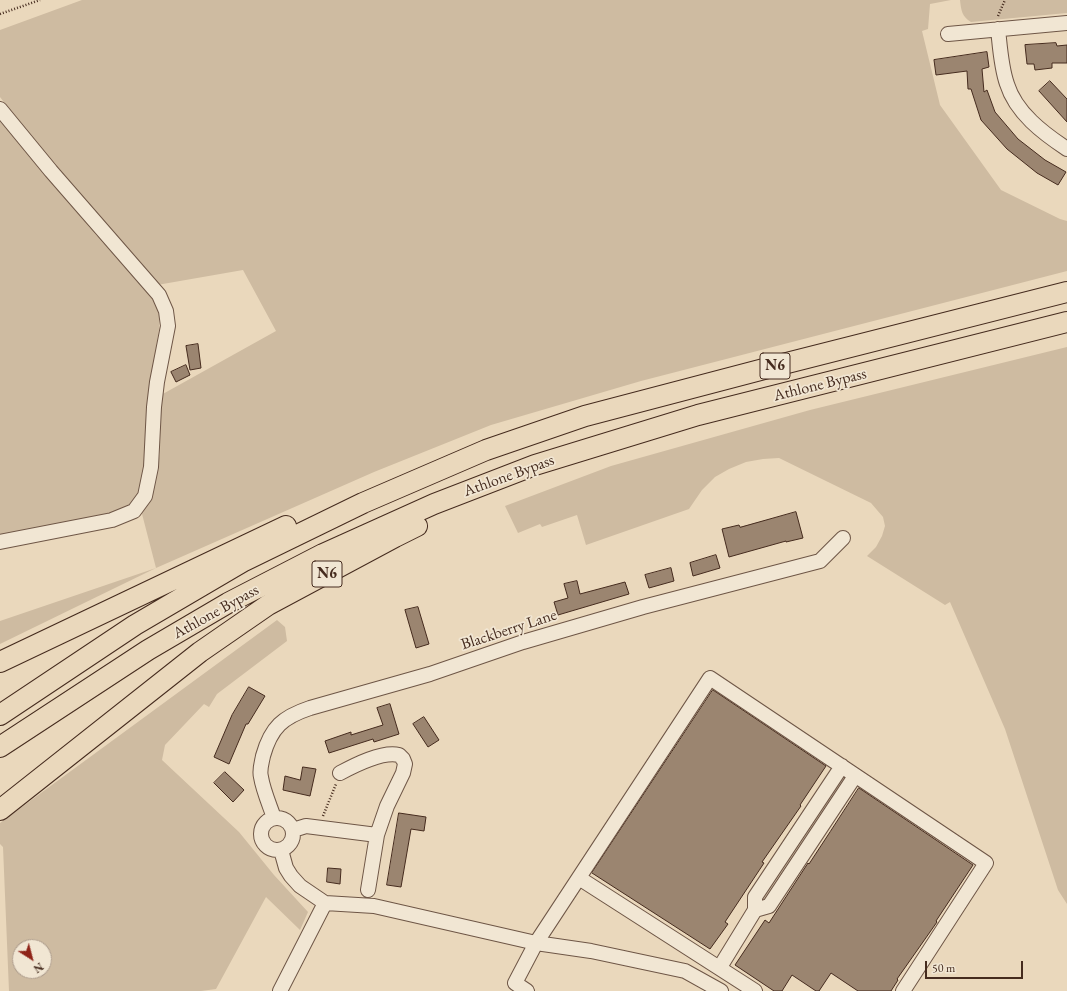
<!DOCTYPE html>
<style>
body{margin:0}
#map{position:relative;width:1067px;height:991px;overflow:hidden;background:#ead8bc;font-family:"EB Garamond",serif}
canvas{display:block}
.north{position:absolute;left:12px;top:939px;width:40px;height:40px;box-sizing:border-box;background:#f1e6d3;border:1px solid #ac9b8b;border-radius:50%;rotate:144deg;font-size:11px;font-weight:700;line-height:16px;text-align:center;color:#452b1e}
.north::after{content:'';display:block;margin:auto;width:14px;height:18px;background:#8f2418;clip-path:polygon(50% 0,100% 100%,50% 72%,0 100%)}
.scale{position:absolute;left:925px;top:961px;width:98px;height:18px;box-sizing:border-box;border:2px solid #452b1e;border-top:0;padding-left:5px;font-size:12px;line-height:14px;white-space:nowrap;color:#452b1e;-webkit-text-stroke:3px #f1e6d3;paint-order:stroke}
</style>
<div id="map">
<canvas width="1067" height="991"></canvas>
<div class="north">N</div>
<div class="scale">50 m</div>
</div>
<script>
const context = document.querySelector('canvas').getContext('2d');
context.lineJoin = 'round';
function paint(path, color) {
  context.fillStyle = color;
  context.fill(path, 'evenodd');
}
function trace(path, color, width, dash) {
  context.strokeStyle = color;
  context.lineWidth = width;
  context.lineCap = dash ? 'butt' : 'round';
  context.setLineDash(dash || []);
  context.stroke(path);
}
function write(font, color, halo, rows, align = 'center') {
  context.font = font + ' "EB Garamond",serif';
  context.lineWidth = 3.5;
  context.setLineDash([]);
  context.textBaseline = 'middle';
  context.strokeStyle = halo;
  context.fillStyle = color;
  for (const [text, x, y, turn = 0] of rows) {
    context.save();
    context.translate(x, y);
    context.rotate((+turn || 0) * Math.PI / 180);
    context.textAlign = isNaN(turn) ? turn : align;
    if (halo) context.strokeText(text, 0, 0);
    context.fillText(text, 0, 0);
    context.restore();
  }
}
const green = new Path2D(`
 M 82,0 L 951,0 L 930,4 L 928,29 L 922,31 L 940,105 L 1001,190 L 1060,219 L 1067,221 L 1067,271 L 641,381 L 491,425 L 374,472 L 156,568 L 0,644 L 0,621 L 156,568 L 141,510 L 153,484 L 160,454 L 161,395 L 276,331 L 243,270 L 157,285 L 25,130 L 0,97 L 0,30 Z
 M 960,0 L 1067,0 L 1067,13 L 971,22 C 962,17 961,10 960,0 Z
 M 0,121 L 95,234 L 153,298 L 159,312 L 159,329 L 148,397 L 143,483 C 139,497 131,505 119,512 L 0,535 Z
 M 1067,347 L 1067,904 L 1058,890 L 1005,729 L 950,602 L 945,605 L 867,556 L 876,547 L 882,536 L 885,526 L 883,517 L 871,503 L 779,458 L 763,459 L 746,462 L 729,469 L 715,477 L 702,490 L 689,509 L 586,545 L 577,515 L 542,527 L 540,524 L 518,533 L 505,506 L 611,466 L 810,410 Z
 M 277,620 L 285,627 L 287,641 L 217,694 L 209,707 L 204,704 L 165,745 L 162,760 L 239,832 L 274,875 L 308,912 L 300,930 L 266,897 L 216,989 L 201,991 L 9,991 L 3,847 L 0,844 L 0,823 ZM 20,947 L 44,947 L 44,971 L 20,971 Z`);
const building = new Path2D(`
 M 1056,43 L 1057,46 L 1067,45 L 1067,63 L 1052,63 L 1052,68 L 1035,70 L 1034,64 L 1027,64 L 1025,45 Z
 M 987,52 L 989,67 L 982,69 L 984,92 L 987,90 L 995,112 L 1018,139 L 1045,160 L 1066,172 L 1058,185 L 1037,173 L 1007,149 L 981,120 L 971,89 L 968,89 L 967,71 L 936,75 L 934,60 Z
 M 1050,81 L 1067,99 L 1067,122 L 1039,91 Z
 M 198,344 L 201,368 L 190,370 L 186,346 Z
 M 186,365 L 190,375 L 176,382 L 171,372 Z
 M 796,512 L 803,538 L 786,542 L 786,541 L 729,557 L 722,529 L 739,525 L 740,527 Z
 M 716,555 L 720,568 L 693,576 L 690,563 Z
 M 671,568 L 674,581 L 649,588 L 645,575 Z
 M 577,581 L 580,594 L 625,582 L 629,594 L 558,615 L 554,602 L 568,598 L 564,584 Z
 M 418,607 L 429,644 L 416,648 L 405,610 Z
 M 249,687 L 265,696 L 248,724 L 246,724 L 229,764 L 214,757 L 232,715 Z
 M 713,690 L 826,766 L 800,805 L 801,806 L 762,862 L 764,863 L 725,922 L 728,924 L 710,949 L 592,873 Z
 M 390,704 L 399,734 L 374,742 L 373,739 L 329,753 L 325,741 L 351,732 L 351,735 L 383,725 L 377,708 Z
 M 424,717 L 439,740 L 428,747 L 413,724 Z
 M 303,767 L 316,769 L 310,796 L 283,790 L 285,776 L 300,780 Z
 M 225,772 L 244,790 L 233,802 L 214,783 Z
 M 859,788 L 973,865 L 936,921 L 937,922 L 897,979 L 898,980 L 891,991 L 858,991 L 831,973 L 819,991 L 816,991 L 792,975 L 782,991 L 774,991 L 735,965 L 765,920 L 769,923 L 808,863 L 809,864 L 830,832 Z
 M 399,813 L 426,817 L 424,831 L 411,829 L 401,887 L 387,885 Z
 M 328,868 L 341,869 L 340,884 L 327,882 Z`);
const path = new Path2D(`
 M 0,14 L 40,0
 M 998,16 L 1005,0
 M 323,816 L 336,784`);
const minor = new Path2D(`
 M 998,29 C 1000,47 1001,67 1007,84 C 1016,113 1043,133 1067,149
 M 948,34 L 1067,23
 M 0,109 L 51,171 L 159,295 L 166,311 L 168,326 L 157,382 L 154,407 L 151,467 L 145,496 L 134,511 L 112,520 L 0,542
 M 340,773 C 355,765 382,751 399,755 L 403,759 L 405,764 L 403,773 L 387,806 L 377,835
 M261 834a16 16 0 1 1 32 0a16 16 0 1 1-32 0Z
 M 274,818 C 270,806 263,790 261,777 C 259,770 262,762 263,756 C 271,727 283,717 310,708 L 430,674 L 523,642 L 643,607 L 820,561 L 843,538
 M 293,830 L 306,826 L 377,835 L 368,890
 M 281,850 L 286,868 L 291,876 L 300,886 L 325,903 L 374,906 L 536,943 L 591,951 L 685,971 L 721,991
 M 579,878 L 755,991
 M 755,910 L 755,897 L 842,766
 M 720,967 L 755,910 L 769,906 L 855,776
 M 280,991 L 325,903
 M 527,991 L 515,983 L 536,943 L 710,678 L 986,863 L 903,991`);
const highway = new Path2D(`
 M 0,662 L 286,526
 M 0,715 L 135,625 L 244,561 L 363,503 L 486,450 L 585,416 L 783,364 L 1067,292
 M 0,747 L 148,650 L 228,603 L 323,554 L 434,504 L 535,465 L 698,415 L 1067,322
 M 0,810 L 200,652 L 268,605 L 395,537 L 417,526`);
const shields = [
 [775,366,30],
 [327,574,30]
];
const shieldNames = [
 ["N6",775,366],
 ["N6",327,574]
];
const streetNames = [
 ["Athlone Bypass",820,385,-14],
 ["Athlone Bypass",509,476,-20],
 ["Athlone Bypass",216,612,-29],
 ["Blackberry Lane",509,630,-18]
];
paint(green, '#cebba1');
paint(building, '#9b8570');
trace(building, '#452b1e', 1);
trace(minor, '#6e5646', 16);
trace(highway, '#452b1e', 22);
trace(path, '#452b1e', 2.5, [1, 2]);
trace(minor, '#f1e6d3', 14);
trace(highway, '#ead8bc', 20);
for (const [x, y, w] of shields) {
  const box = new Path2D();
  box.roundRect(x - w / 2, y - 13, w, 26, 3);
  context.fillStyle = '#f1e6d3';
  context.fill(box);
  trace(box, '#452b1e', 1);
}
write('bold 15px', '#452b1e', null, shieldNames);
write('16px', '#452b1e', '#f1e6d3', streetNames);
</script>
